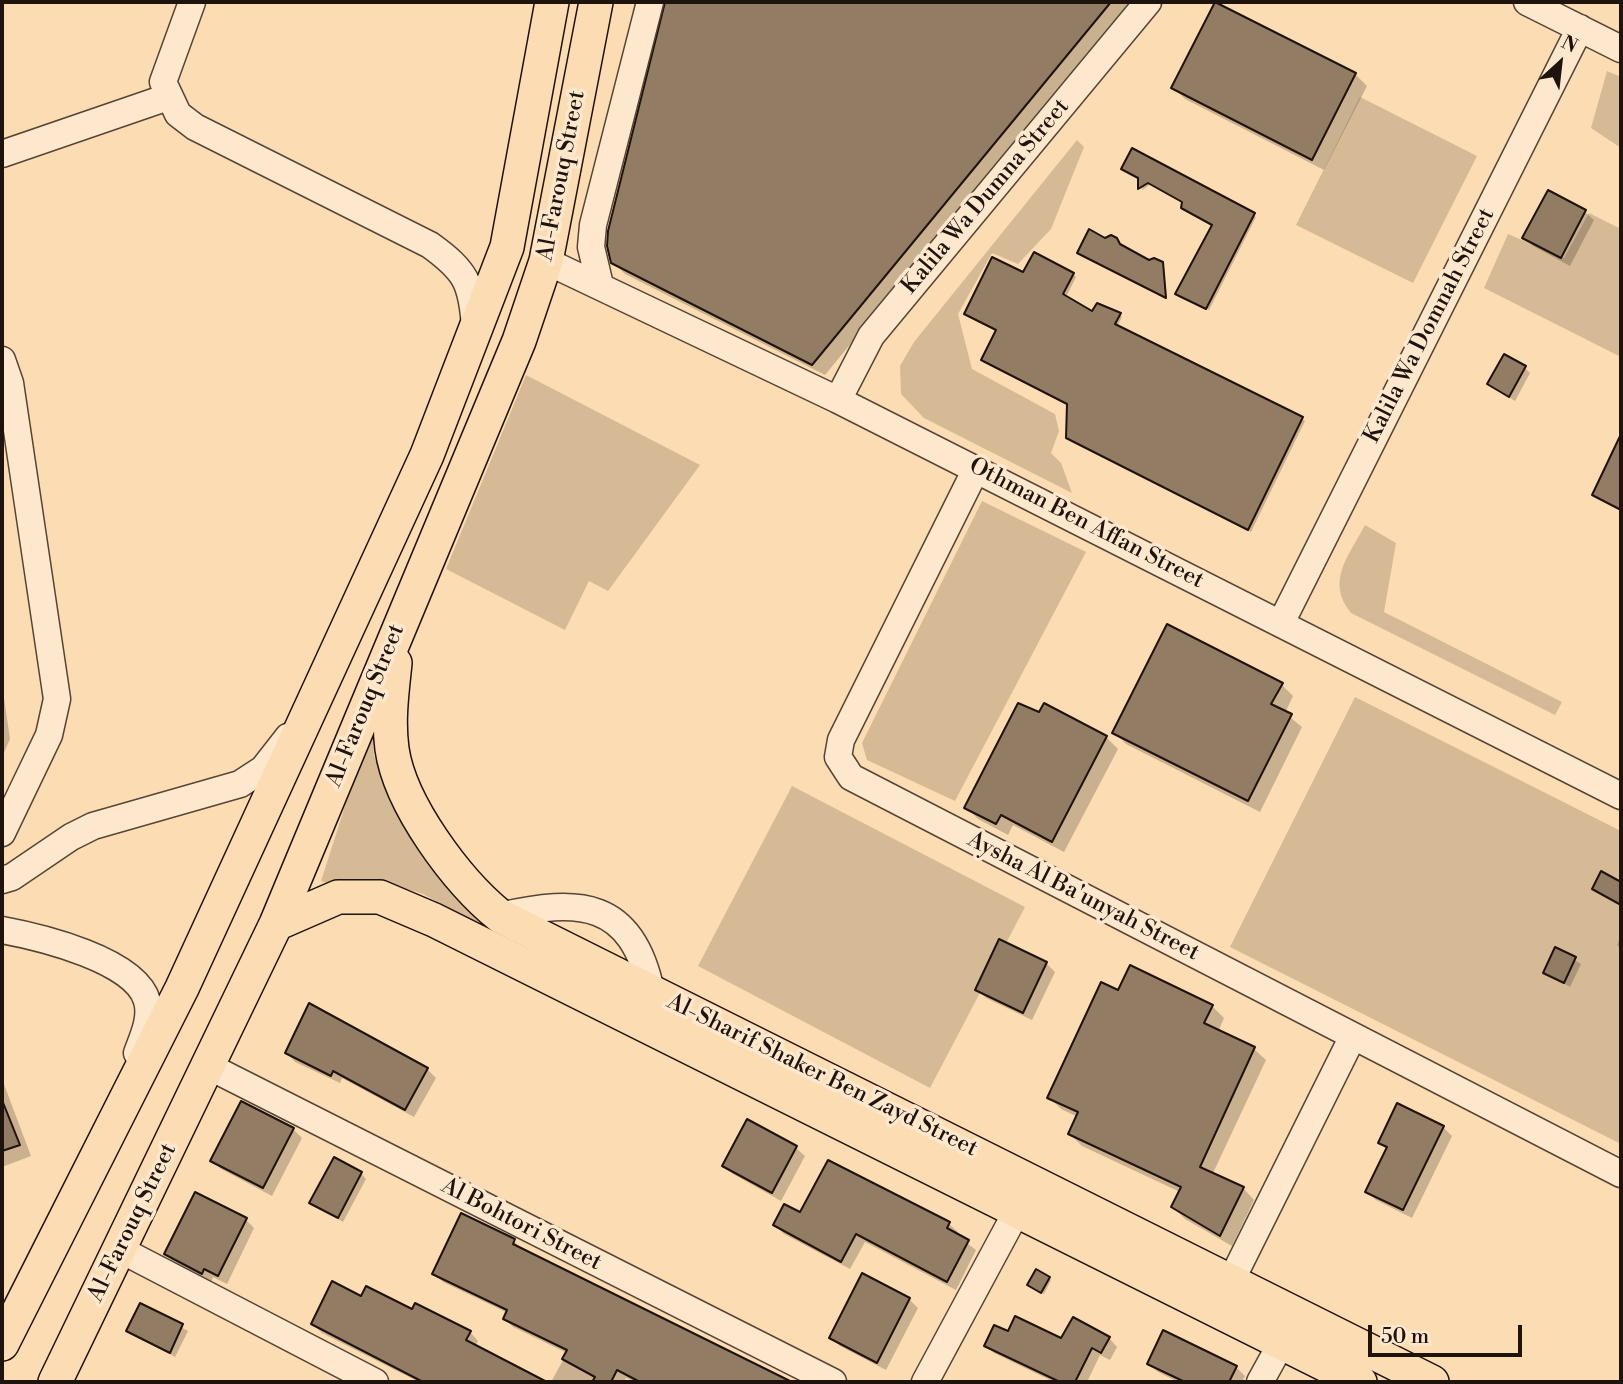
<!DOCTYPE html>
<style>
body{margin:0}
#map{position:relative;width:1623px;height:1384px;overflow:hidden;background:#fcdcb2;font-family:"Libre Bodoni",serif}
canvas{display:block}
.frame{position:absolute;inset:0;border:4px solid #1f130d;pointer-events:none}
.north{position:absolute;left:1525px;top:28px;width:70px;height:70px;-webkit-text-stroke:5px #fde8cd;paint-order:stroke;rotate:27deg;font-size:19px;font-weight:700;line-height:28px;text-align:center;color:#1f130d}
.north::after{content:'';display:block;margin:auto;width:24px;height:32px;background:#1f130d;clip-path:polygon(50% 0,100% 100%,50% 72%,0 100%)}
.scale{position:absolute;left:1368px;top:1325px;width:154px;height:32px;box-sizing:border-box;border:4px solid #1f130d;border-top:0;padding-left:9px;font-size:21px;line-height:24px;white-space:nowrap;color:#1f130d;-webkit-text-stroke:5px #fde8cd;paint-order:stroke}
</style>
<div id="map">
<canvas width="1623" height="1384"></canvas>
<div class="frame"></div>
<div class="north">N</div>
<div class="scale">50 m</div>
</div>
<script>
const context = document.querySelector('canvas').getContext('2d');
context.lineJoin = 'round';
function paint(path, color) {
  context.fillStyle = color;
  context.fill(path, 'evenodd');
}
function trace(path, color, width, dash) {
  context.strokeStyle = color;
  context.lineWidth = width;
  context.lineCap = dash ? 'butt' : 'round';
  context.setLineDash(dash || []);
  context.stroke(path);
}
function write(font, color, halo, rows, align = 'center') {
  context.font = font + ' "Libre Bodoni",serif';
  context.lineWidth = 7;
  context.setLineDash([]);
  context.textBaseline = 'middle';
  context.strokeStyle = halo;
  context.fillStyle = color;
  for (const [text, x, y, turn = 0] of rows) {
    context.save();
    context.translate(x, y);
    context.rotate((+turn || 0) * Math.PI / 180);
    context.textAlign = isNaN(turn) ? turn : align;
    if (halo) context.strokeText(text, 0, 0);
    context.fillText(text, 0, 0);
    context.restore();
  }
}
const green = new Path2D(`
 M 1607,71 L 1621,77 L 1621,148 L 1591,128 Z
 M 1360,97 L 1477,156 L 1413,283 L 1296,225 Z
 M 1077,140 L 1084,147 L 1051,229 L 1018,264 L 992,253 L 958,314 L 972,369 L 1055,414 L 1059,431 L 1051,453 L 1061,463 L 1072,493 L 924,418 L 901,394 L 900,366 L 914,342 Z
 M 1589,213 L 1621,229 L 1621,357 L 1484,288 L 1508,234 L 1564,258 Z
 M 526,375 L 700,465 L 608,591 L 589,581 L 565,630 L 446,569 Z
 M 982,501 L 1086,552 L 955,801 L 867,760 L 862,743 Z
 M 1365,525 L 1396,543 L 1384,612 L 1562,702 L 1555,715 L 1351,613 C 1325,581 1349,556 1365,525 Z
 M 1355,697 L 1621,831 L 1621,1144 L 1230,947 Z
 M 372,722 L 374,756 L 403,817 L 487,916 L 481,926 L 423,894 L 385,882 L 327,883 L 321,881 Z
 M 792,786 L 1025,907 L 930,1088 L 698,966 Z`);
const shadow = new Path2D(`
 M 666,2 L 1132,2 L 825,375 L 625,274 L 613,262 Z
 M 1355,74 L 1367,86 L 1324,170 L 1185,99 L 1173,87 Z
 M 1133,150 L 1256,217 L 1209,310 L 1179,296 L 1214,226 L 1184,202 L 1151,184 L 1142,190 Z
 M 1549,192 L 1585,212 L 1594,220 L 1570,266 L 1533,246 L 1524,237 Z
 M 1119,246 L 1164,266 L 1167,298 L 1082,255 Z
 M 1024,274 L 1073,274 L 1076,277 L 1066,297 L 1092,313 L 1120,315 L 1122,317 L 1117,327 L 1305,421 L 1251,532 L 1071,440 L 1068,405 L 986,362 Z
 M 1525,368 L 1530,373 L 1515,401 L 1489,384 Z
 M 2,684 L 10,739 L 2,757 Z
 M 1281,684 L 1293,696 L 1285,713 L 1302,727 L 1260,812 L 1126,744 L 1114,732 Z
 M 1106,737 L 1118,749 L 1064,852 L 1013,825 L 1008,835 L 978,819 L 966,807 Z
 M 1621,936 L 1621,949 L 1617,945 Z
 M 1556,949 L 1581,964 L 1570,987 L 1545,973 Z
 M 1046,963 L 1055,972 L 1032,1020 L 986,998 L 977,989 Z
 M 1119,992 L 1212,1006 L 1224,1018 L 1218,1032 L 1254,1049 L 1266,1060 L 1213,1173 L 1243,1188 L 1254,1200 L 1232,1246 L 1185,1219 L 1173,1207 L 1180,1192 L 1082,1146 L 1070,1134 L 1078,1117 L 1061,1109 L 1049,1097 Z
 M 287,1053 L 427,1069 L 436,1078 L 414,1117 L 342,1078 L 340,1083 L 295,1062 Z
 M 2,1079 L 31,1156 L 2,1167 Z
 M 242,1103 L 293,1129 L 302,1138 L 272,1196 L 221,1169 L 212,1160 Z
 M 1443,1127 L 1452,1136 L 1412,1218 L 1376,1200 L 1367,1192 L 1387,1150 L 1380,1143 Z
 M 796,1148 L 805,1156 L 781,1201 L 733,1174 L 724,1166 Z
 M 361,1173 L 366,1179 L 343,1222 L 311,1203 Z
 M 801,1215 L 949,1224 L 958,1232 L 956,1235 L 976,1250 L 956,1290 L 865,1242 L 850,1269 L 784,1234 L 775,1225 Z
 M 246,1220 L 254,1228 L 227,1284 L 213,1277 L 211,1282 L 174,1263 L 166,1254 Z
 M 514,1241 L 522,1250 L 615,1294 L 666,1324 L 784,1382 L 635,1382 L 626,1378 L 624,1382 L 551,1382 L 567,1353 L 513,1327 L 505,1319 L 508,1313 L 443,1282 L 434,1273 Z
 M 1049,1278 L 1051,1280 L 1044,1294 L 1031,1287 Z
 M 362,1298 L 470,1332 L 478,1341 L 475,1347 L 543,1382 L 419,1382 L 322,1333 L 313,1324 Z
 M 909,1299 L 918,1308 L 886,1370 L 840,1346 L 831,1338 Z
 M 141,1305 L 188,1331 L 175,1357 L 128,1331 Z
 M 1008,1334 L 1062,1340 L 1109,1338 L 1117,1347 L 1110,1360 L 1100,1355 L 1087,1382 L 1054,1382 L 994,1353 L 986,1345 Z
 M 1149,1364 L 1236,1367 L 1245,1376 L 1242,1382 L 1178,1382 L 1158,1372 Z`);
const building = new Path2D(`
 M 665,2 L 1111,2 L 812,365 L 611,263 L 607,246 L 608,231 Z
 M 1215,2 L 1356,73 L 1312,160 L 1171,88 Z
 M 1132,148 L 1255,213 L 1206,309 L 1175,294 L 1212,225 L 1181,208 L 1182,202 L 1148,183 L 1138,189 L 1138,178 L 1121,169 Z
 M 1548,190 L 1586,210 L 1561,258 L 1522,238 Z
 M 1089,229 L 1105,238 L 1111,235 L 1117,238 L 1120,244 L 1149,260 L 1154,258 L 1163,262 L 1166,298 L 1077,253 Z
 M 1034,252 L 1074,273 L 1063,294 L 1092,311 L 1097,303 L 1121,313 L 1115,324 L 1303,417 L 1248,530 L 1066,438 L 1067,404 L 981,360 L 996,330 L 964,314 L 992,257 L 1023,272 Z
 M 1504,354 L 1526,366 L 1509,397 L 1487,384 Z
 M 1621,434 L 1621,510 L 1592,495 Z
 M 1167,624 L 1283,683 L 1271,704 L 1292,714 L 1248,801 L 1112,733 Z
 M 1018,703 L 1039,712 L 1044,703 L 1107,736 L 1052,842 L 1001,815 L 996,824 L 964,808 Z
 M 1601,871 L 1621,882 L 1621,905 L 1592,889 Z
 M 999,939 L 1047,962 L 1023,1013 L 975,990 Z
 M 1555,947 L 1576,957 L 1564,983 L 1543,973 Z
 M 1130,965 L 1213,1005 L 1204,1023 L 1255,1047 L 1200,1167 L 1244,1187 L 1220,1236 L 1171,1207 L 1181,1187 L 1068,1134 L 1078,1112 L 1047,1098 L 1101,982 L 1118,990 Z
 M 309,1003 L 428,1068 L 405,1110 L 333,1071 L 331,1076 L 285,1053 Z
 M 2,1100 L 20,1145 L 2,1151 Z
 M 241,1101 L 294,1128 L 263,1188 L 210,1161 Z
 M 1397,1103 L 1444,1126 L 1403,1210 L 1365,1192 L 1387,1147 L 1378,1143 Z
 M 747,1119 L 797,1146 L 772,1193 L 722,1166 Z
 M 334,1157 L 362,1172 L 338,1218 L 309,1203 Z
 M 828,1160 L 950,1222 L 947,1228 L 969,1240 L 947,1282 L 856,1234 L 841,1262 L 773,1225 L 784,1204 L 800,1212 Z
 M 195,1192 L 247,1218 L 218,1276 L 204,1269 L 202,1274 L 164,1254 Z
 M 461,1213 L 515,1239 L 513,1244 L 792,1382 L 640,1382 L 617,1370 L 611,1382 L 592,1382 L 595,1377 L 562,1359 L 567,1350 L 503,1319 L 507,1310 L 432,1274 Z
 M 1036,1269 L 1050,1277 L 1041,1293 L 1027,1285 Z
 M 862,1273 L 910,1298 L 877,1363 L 829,1338 Z
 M 332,1281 L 361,1296 L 366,1286 L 412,1309 L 415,1303 L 471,1331 L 466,1340 L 547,1382 L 423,1382 L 311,1324 Z
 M 140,1303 L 183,1324 L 170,1353 L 126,1331 Z
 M 1015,1316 L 1061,1338 L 1073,1317 L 1110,1337 L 1101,1353 L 1092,1348 L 1075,1382 L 1060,1382 L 984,1346 L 994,1325 L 1008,1331 Z
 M 1163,1330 L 1237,1366 L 1229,1382 L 1185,1382 L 1147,1364 Z`);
const minor = new Path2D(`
 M 192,2 L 163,82 L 178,114 L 195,127 L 430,245 C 466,271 472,283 475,327
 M 1527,2 L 1621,49
 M 2,154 L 168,97
 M 546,261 L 838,400 L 1621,796
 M 600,285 L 591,247 L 593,225 L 650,2
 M 2,360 L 10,383 L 57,699 L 49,735 L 2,833
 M 838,400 L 871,336 L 1148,2
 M 976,469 L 841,740 L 838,757 L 851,777 L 1621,1174
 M 1281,623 L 1580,28
 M 2,880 L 12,877 L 71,837 L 93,826 L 240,784 L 263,769 L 288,737
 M 500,916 C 579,898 632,900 651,991
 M 2,930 C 40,937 136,960 147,1001 C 152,1018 143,1037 137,1053
 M 210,1067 L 833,1382
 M 119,1249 L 375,1382
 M 1232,1279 L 1353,1036
 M 925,1382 L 1017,1211
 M 1260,1382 L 1282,1342`);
const major = new Path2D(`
 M 395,663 C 392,692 388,720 392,749 C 400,805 457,881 500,916 L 1432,1382
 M 276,924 L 338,897 L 380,897 L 434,920 L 1360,1382
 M 2,1344 L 182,988 L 427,455 L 507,247 L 552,2
 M 55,1382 L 276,924 L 519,341 L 546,261 L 596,2`);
const streetNames = [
 ["Al-Farouq Street",562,176,-79],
 ["Kalila Wa Dumna Street",986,197,-50],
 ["Kalila Wa Domnah Street",1430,326,-63],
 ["Othman Ben Affan Street",1086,524,27],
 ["Al-Farouq Street",366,706,-68],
 ["Aysha Al Ba'unyah Street",1083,897,27],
 ["Al-Sharif Shaker Ben Zayd Street",822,1076,26],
 ["Al-Farouq Street",133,1223,-64],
 ["Al Bohtori Street",521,1225,27]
];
paint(green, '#d6ba96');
paint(shadow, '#0003');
paint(building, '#927c63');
trace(building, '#1f130d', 2);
trace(minor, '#564536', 29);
trace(major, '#1f130d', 36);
trace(minor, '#fde8cd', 26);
trace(major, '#fcdcb2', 33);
write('23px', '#1f130d', '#fde8cd', streetNames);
</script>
